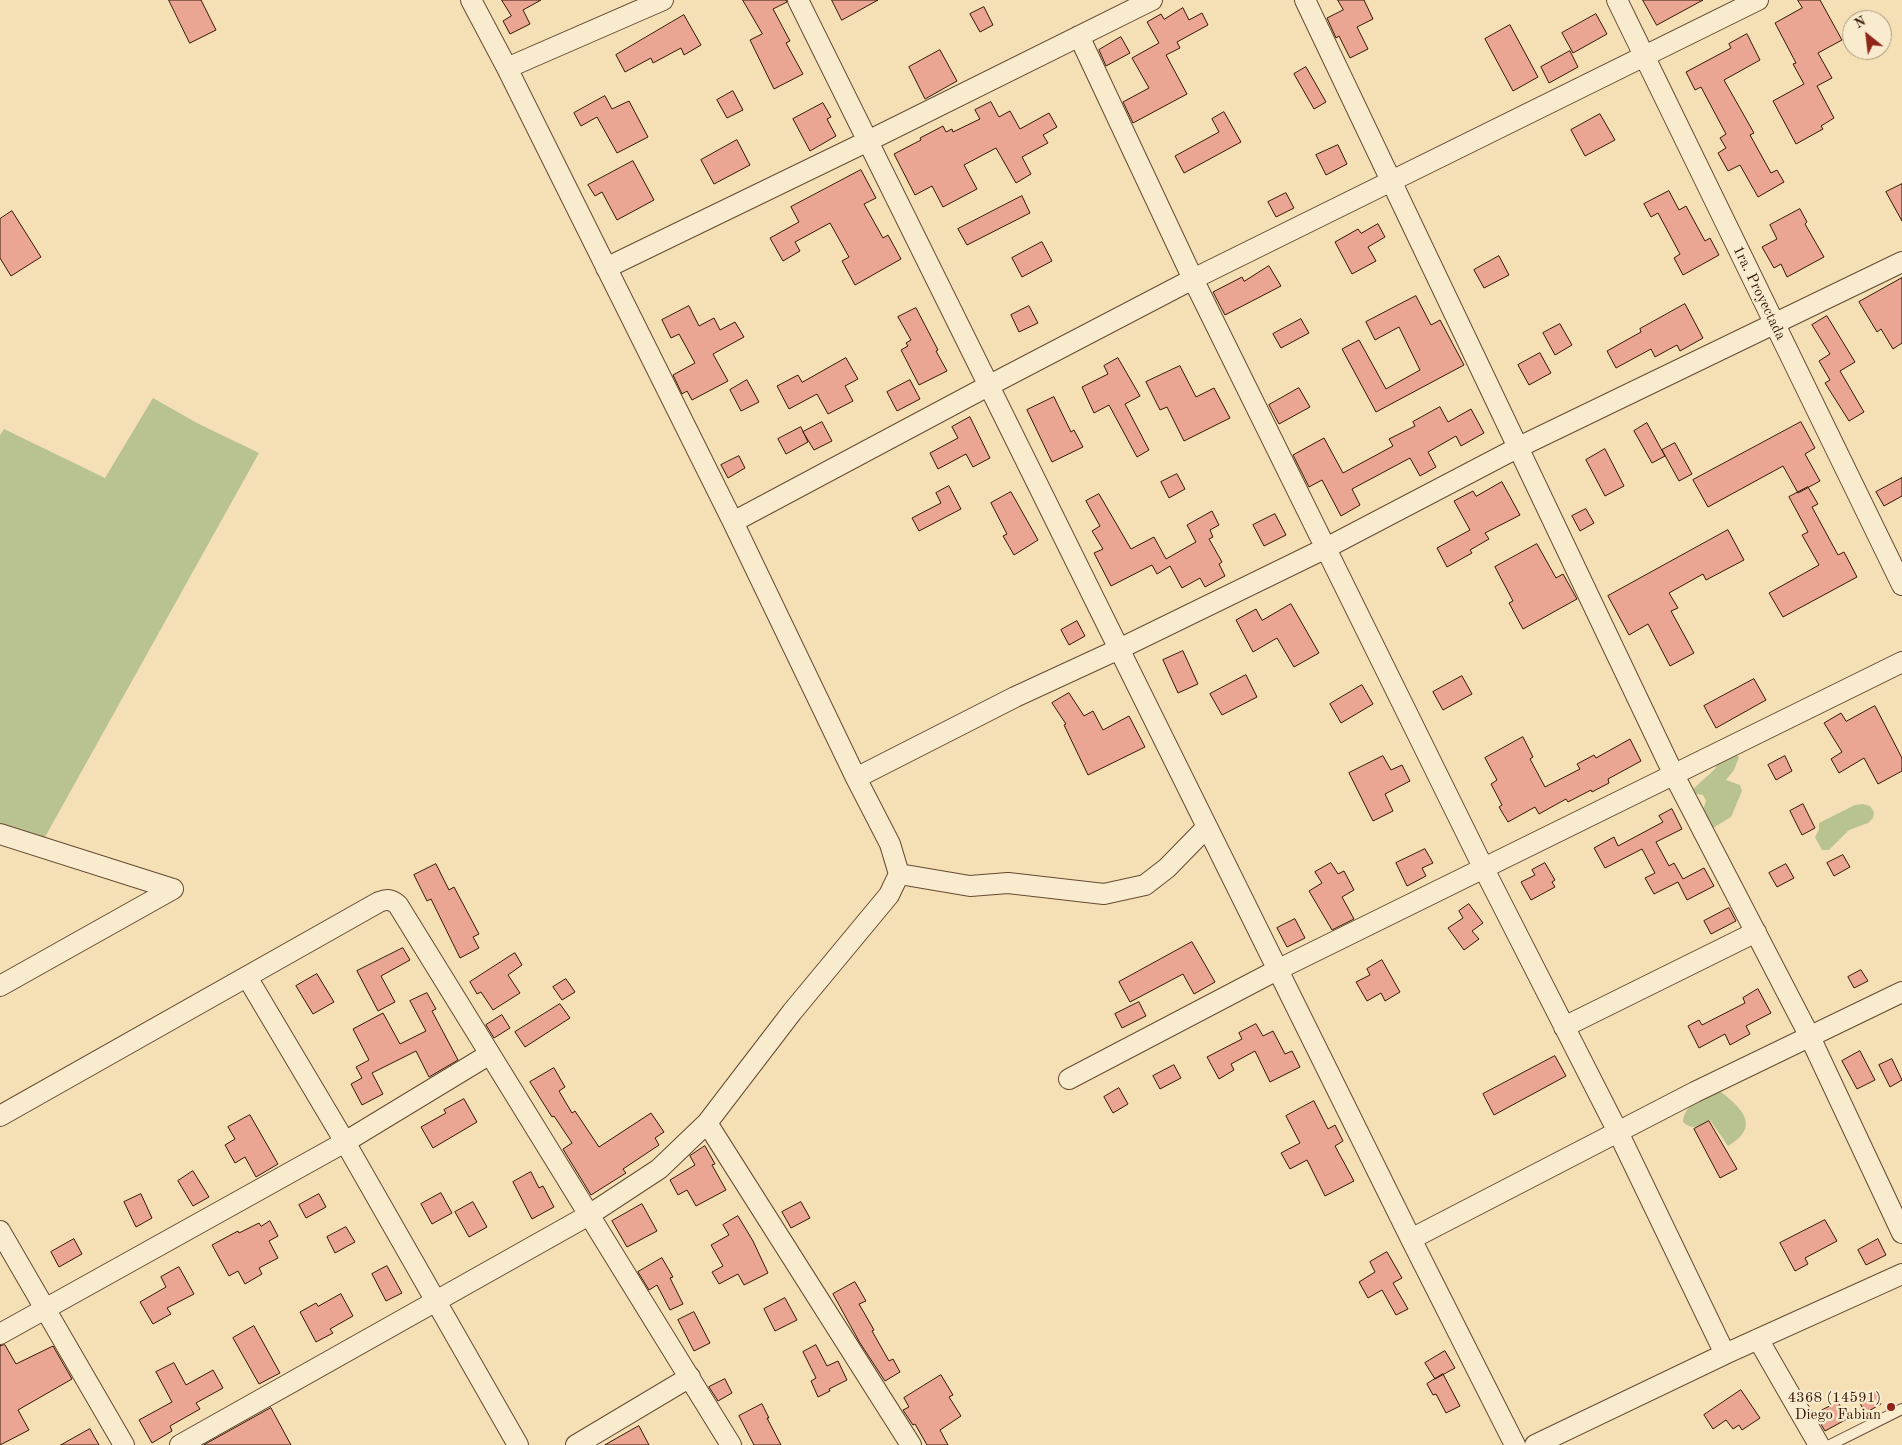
<!DOCTYPE html>
<style>
body{margin:0}
#map{position:relative;width:1902px;height:1445px;overflow:hidden;background:#f4e0b4;font-family:"Old Standard TT",serif}
canvas{display:block}
.north{position:absolute;left:1842px;top:10px;width:50px;height:50px;box-sizing:border-box;background:#f8ebce;border:1px solid #ab977e;border-radius:50%;rotate:331deg;font-size:14px;font-weight:700;line-height:20px;text-align:center;color:#371806}
.north::after{content:'';display:block;margin:auto;width:18px;height:22px;background:#8f2418;clip-path:polygon(50% 0,100% 100%,50% 72%,0 100%)}
</style>
<div id="map">
<canvas width="1902" height="1445"></canvas>
<div class="north">N</div>
</div>
<script>
const context = document.querySelector('canvas').getContext('2d');
context.lineJoin = 'round';
function paint(path, color) {
  context.fillStyle = color;
  context.fill(path, 'evenodd');
}
function trace(path, color, width, dash) {
  context.strokeStyle = color;
  context.lineWidth = width;
  context.lineCap = dash ? 'butt' : 'round';
  context.setLineDash(dash || []);
  context.stroke(path);
}
function write(font, color, halo, rows, align = 'center') {
  context.font = font + ' "Old Standard TT",serif';
  context.lineWidth = 4.5;
  context.setLineDash([]);
  context.textBaseline = 'middle';
  context.strokeStyle = halo;
  context.fillStyle = color;
  for (const [text, x, y, turn = 0] of rows) {
    context.save();
    context.translate(x, y);
    context.rotate((+turn || 0) * Math.PI / 180);
    context.textAlign = isNaN(turn) ? turn : align;
    if (halo) context.strokeText(text, 0, 0);
    context.fillText(text, 0, 0);
    context.restore();
  }
}
const green = new Path2D(`
 M 153,398 L 197,423 L 259,453 L 40,846 L 0,834 L 0,435 L 4,429 L 105,478 Z
 M 1734,753 L 1739,757 L 1734,770 L 1726,780 L 1740,785 L 1742,791 L 1731,817 L 1708,831 L 1699,821 L 1706,801 L 1703,795 L 1696,794 L 1693,789 L 1715,769 L 1718,763 Z
 M 1863,804 L 1870,806 L 1874,812 L 1873,818 L 1868,823 L 1849,830 L 1829,850 L 1822,850 L 1815,837 L 1819,830 L 1819,823 L 1855,805 Z
 M 1721,1092 C 1744,1110 1760,1127 1728,1146 L 1710,1120 C 1700,1126 1692,1131 1683,1122 C 1684,1103 1705,1097 1721,1092 Z`);
const building = new Path2D(`
 M 169,0 L 201,0 L 216,30 L 190,43 Z
 M 502,0 L 541,0 L 523,10 L 530,24 L 510,34 L 503,21 L 511,16 Z
 M 743,0 L 786,0 L 787,2 L 773,9 L 790,41 L 786,43 L 803,74 L 774,89 L 750,40 L 762,34 Z
 M 832,0 L 878,0 L 842,20 Z
 M 1338,0 L 1364,0 L 1373,19 L 1357,27 L 1368,49 L 1350,58 L 1339,36 L 1336,38 L 1327,18 L 1343,10 Z
 M 1643,0 L 1703,0 L 1657,25 Z
 M 1798,0 L 1820,0 L 1842,40 L 1818,53 L 1832,78 L 1817,86 L 1834,118 L 1821,126 L 1823,129 L 1796,144 L 1773,101 L 1804,84 L 1793,64 L 1796,63 L 1775,23 L 1802,8 Z
 M 984,7 L 993,25 L 980,32 L 970,14 Z
 M 1183,8 L 1189,20 L 1202,13 L 1208,25 L 1177,42 L 1180,48 L 1166,55 L 1187,94 L 1133,123 L 1123,102 L 1149,88 L 1132,58 L 1159,43 L 1147,22 L 1161,14 L 1164,19 Z
 M 1596,14 L 1607,34 L 1573,53 L 1562,33 Z
 M 684,15 L 701,45 L 684,55 L 681,48 L 653,63 L 651,58 L 625,72 L 616,55 Z
 M 1510,25 L 1538,77 L 1513,91 L 1485,39 Z
 M 1747,34 L 1760,60 L 1724,80 L 1754,133 L 1750,135 L 1771,173 L 1777,170 L 1784,182 L 1758,197 L 1740,165 L 1728,171 L 1718,153 L 1726,148 L 1720,138 L 1726,134 L 1701,87 L 1695,90 L 1686,72 L 1731,48 L 1729,44 Z
 M 1121,37 L 1130,53 L 1106,66 L 1099,50 Z
 M 940,50 L 957,81 L 925,99 L 909,67 Z
 M 1570,51 L 1578,67 L 1549,83 L 1541,67 Z
 M 1306,67 L 1326,102 L 1314,109 L 1294,74 Z
 M 733,91 L 743,110 L 727,118 L 717,100 Z
 M 605,96 L 612,109 L 629,101 L 648,137 L 617,153 L 597,117 L 581,126 L 574,113 Z
 M 991,102 L 999,117 L 1010,111 L 1020,129 L 1049,113 L 1057,127 L 1043,135 L 1048,143 L 1022,157 L 1031,174 L 1016,183 L 996,148 L 964,165 L 977,189 L 943,207 L 932,186 L 915,195 L 894,154 L 921,140 L 920,138 L 943,126 L 946,132 L 952,129 L 953,132 L 980,119 L 975,110 Z
 M 823,103 L 831,117 L 827,119 L 836,136 L 810,151 L 793,119 Z
 M 1224,112 L 1241,142 L 1184,173 L 1175,156 L 1219,132 L 1212,119 Z
 M 1600,114 L 1615,140 L 1585,156 L 1571,130 Z
 M 737,140 L 750,165 L 714,184 L 701,160 Z
 M 1338,145 L 1347,164 L 1326,175 L 1316,155 Z
 M 633,161 L 654,200 L 617,220 L 602,192 L 595,196 L 588,185 Z
 M 861,170 L 876,198 L 864,204 L 883,238 L 888,235 L 901,259 L 855,285 L 842,261 L 849,257 L 830,223 L 795,242 L 800,251 L 783,261 L 770,238 L 799,222 L 791,207 Z
 M 1902,184 L 1902,221 L 1886,192 Z
 M 1669,191 L 1679,210 L 1686,206 L 1705,241 L 1710,238 L 1719,255 L 1683,275 L 1674,258 L 1680,254 L 1658,213 L 1651,217 L 1644,204 Z
 M 1286,193 L 1294,208 L 1276,217 L 1268,202 Z
 M 1022,196 L 1030,213 L 967,245 L 958,229 Z
 M 1800,209 L 1807,222 L 1805,224 L 1824,257 L 1787,277 L 1781,264 L 1774,268 L 1762,247 L 1777,239 L 1770,225 Z
 M 12,211 L 41,257 L 11,276 L 0,258 L 0,219 Z
 M 1378,224 L 1385,237 L 1368,247 L 1376,261 L 1352,274 L 1335,242 L 1358,229 L 1361,233 Z
 M 1042,242 L 1052,261 L 1022,277 L 1012,258 Z
 M 1499,256 L 1509,275 L 1484,288 L 1474,270 Z
 M 1269,266 L 1281,286 L 1225,315 L 1213,292 L 1242,277 L 1244,281 Z
 M 1902,278 L 1902,343 L 1893,349 L 1881,329 L 1877,332 L 1859,302 Z
 M 1416,296 L 1431,325 L 1440,320 L 1464,365 L 1376,412 L 1342,349 L 1359,340 L 1386,389 L 1420,370 L 1399,327 L 1375,340 L 1366,322 Z
 M 1685,304 L 1703,338 L 1680,351 L 1677,345 L 1655,357 L 1651,349 L 1616,368 L 1607,351 L 1641,332 L 1640,329 Z
 M 689,306 L 699,326 L 714,318 L 720,330 L 735,322 L 744,337 L 713,354 L 728,381 L 692,400 L 687,391 L 682,394 L 673,375 L 695,363 L 679,334 L 671,338 L 662,320 Z
 M 1029,306 L 1038,323 L 1019,332 L 1011,315 Z
 M 916,308 L 938,350 L 936,351 L 947,371 L 919,385 L 901,350 L 908,346 L 906,343 L 911,340 L 898,317 Z
 M 1827,316 L 1855,362 L 1840,371 L 1864,412 L 1849,421 L 1825,383 L 1830,380 L 1819,361 L 1830,354 L 1812,325 Z
 M 1301,319 L 1309,333 L 1281,348 L 1273,334 Z
 M 1560,324 L 1572,345 L 1555,355 L 1543,333 Z
 M 1540,353 L 1551,373 L 1529,385 L 1518,365 Z
 M 846,358 L 858,379 L 845,386 L 853,401 L 828,414 L 817,394 L 789,409 L 777,386 L 798,375 L 802,382 Z
 M 1118,358 L 1140,396 L 1125,404 L 1149,450 L 1137,457 L 1109,405 L 1094,413 L 1082,387 L 1108,374 L 1104,366 Z
 M 1180,366 L 1196,397 L 1214,388 L 1230,418 L 1184,441 L 1167,407 L 1160,410 L 1146,382 Z
 M 747,380 L 759,402 L 741,411 L 730,390 Z
 M 910,380 L 920,399 L 897,411 L 887,392 Z
 M 1299,388 L 1310,407 L 1279,424 L 1269,405 Z
 M 1054,397 L 1071,432 L 1074,430 L 1083,447 L 1052,462 L 1027,410 Z
 M 1440,407 L 1448,422 L 1471,409 L 1484,433 L 1461,446 L 1456,436 L 1428,452 L 1436,467 L 1420,476 L 1410,458 L 1352,489 L 1360,505 L 1341,516 L 1322,480 L 1309,487 L 1293,455 L 1324,438 L 1343,473 L 1393,446 L 1389,439 L 1415,426 L 1413,422 Z
 M 970,417 L 990,458 L 973,467 L 966,454 L 938,469 L 930,453 L 958,438 L 952,427 Z
 M 822,422 L 832,441 L 814,450 L 803,432 Z
 M 1801,422 L 1815,448 L 1805,454 L 1820,481 L 1798,493 L 1783,466 L 1708,507 L 1693,480 Z
 M 1647,423 L 1665,456 L 1652,463 L 1634,431 Z
 M 801,427 L 808,442 L 786,454 L 778,439 Z
 M 1675,443 L 1692,474 L 1679,481 L 1662,450 Z
 M 1605,449 L 1624,486 L 1605,496 L 1586,460 Z
 M 739,456 L 745,468 L 728,478 L 721,465 Z
 M 1177,474 L 1185,489 L 1169,498 L 1161,482 Z
 M 1902,478 L 1902,496 L 1884,506 L 1876,492 Z
 M 1502,482 L 1520,515 L 1485,533 L 1489,539 L 1470,550 L 1472,553 L 1447,567 L 1437,548 L 1470,530 L 1454,501 L 1473,491 L 1476,496 Z
 M 949,486 L 961,509 L 919,531 L 912,518 L 941,503 L 936,493 Z
 M 1808,487 L 1818,504 L 1812,507 L 1838,555 L 1844,552 L 1857,577 L 1783,617 L 1769,593 L 1819,565 L 1802,535 L 1808,532 L 1789,497 Z
 M 1011,492 L 1038,540 L 1014,555 L 1003,536 L 1007,534 L 991,503 Z
 M 1099,494 L 1131,549 L 1154,537 L 1166,559 L 1196,542 L 1187,525 L 1212,511 L 1219,525 L 1210,530 L 1213,537 L 1209,539 L 1222,562 L 1219,564 L 1225,576 L 1205,587 L 1200,578 L 1182,588 L 1170,566 L 1157,574 L 1152,565 L 1111,586 L 1094,553 L 1103,549 L 1092,531 L 1100,526 L 1086,501 Z
 M 1586,509 L 1594,523 L 1580,531 L 1572,516 Z
 M 1275,514 L 1286,535 L 1264,546 L 1253,525 Z
 M 1728,530 L 1744,560 L 1706,580 L 1703,574 L 1669,593 L 1678,608 L 1671,611 L 1694,653 L 1670,666 L 1648,624 L 1629,635 L 1608,596 Z
 M 1537,544 L 1556,578 L 1563,574 L 1577,599 L 1523,629 L 1509,603 L 1513,601 L 1495,567 Z
 M 1291,604 L 1319,653 L 1294,667 L 1277,638 L 1253,652 L 1236,620 L 1256,609 L 1262,620 Z
 M 1077,621 L 1085,636 L 1069,645 L 1061,630 Z
 M 1183,651 L 1198,684 L 1178,693 L 1163,660 Z
 M 1246,675 L 1257,697 L 1222,715 L 1210,694 Z
 M 1462,676 L 1472,694 L 1443,710 L 1433,692 Z
 M 1754,679 L 1766,700 L 1716,728 L 1704,706 Z
 M 1362,685 L 1373,704 L 1341,723 L 1330,704 Z
 M 1069,693 L 1084,716 L 1093,711 L 1103,730 L 1129,716 L 1145,747 L 1088,775 L 1064,725 L 1066,724 L 1052,703 Z
 M 1875,706 L 1902,758 L 1902,771 L 1878,784 L 1864,758 L 1839,773 L 1831,759 L 1842,752 L 1824,723 L 1841,713 L 1846,721 Z
 M 1523,737 L 1533,757 L 1530,759 L 1545,787 L 1580,769 L 1577,764 L 1594,755 L 1596,758 L 1630,739 L 1641,761 L 1608,779 L 1609,783 L 1592,792 L 1591,790 L 1568,802 L 1566,799 L 1539,814 L 1535,807 L 1508,822 L 1499,807 L 1502,805 L 1491,784 L 1497,780 L 1485,758 Z
 M 1383,756 L 1391,770 L 1402,765 L 1410,781 L 1385,794 L 1393,811 L 1373,821 L 1349,773 Z
 M 1785,756 L 1792,771 L 1776,780 L 1768,765 Z
 M 1803,804 L 1815,828 L 1802,835 L 1790,811 Z
 M 1672,809 L 1682,829 L 1656,842 L 1669,866 L 1674,863 L 1683,879 L 1704,868 L 1714,886 L 1687,900 L 1678,882 L 1654,894 L 1645,878 L 1655,873 L 1642,849 L 1605,868 L 1594,848 L 1614,837 L 1618,846 L 1663,822 L 1659,816 Z
 M 1425,849 L 1433,863 L 1422,868 L 1426,876 L 1407,886 L 1396,863 Z
 M 1843,855 L 1850,867 L 1834,876 L 1827,863 Z
 M 1331,863 L 1338,874 L 1344,871 L 1354,890 L 1342,897 L 1354,919 L 1332,930 L 1309,891 L 1322,883 L 1315,872 Z
 M 1545,863 L 1555,880 L 1552,882 L 1555,887 L 1531,900 L 1521,882 L 1535,875 L 1532,870 Z
 M 436,864 L 449,890 L 454,887 L 479,934 L 473,937 L 479,948 L 460,958 L 431,899 L 427,901 L 414,875 Z
 M 1786,864 L 1794,878 L 1777,887 L 1769,873 Z
 M 1469,904 L 1483,923 L 1472,931 L 1479,939 L 1464,950 L 1448,928 L 1463,918 L 1459,911 Z
 M 1729,908 L 1736,921 L 1711,934 L 1704,921 Z
 M 1295,919 L 1305,938 L 1287,947 L 1277,928 Z
 M 1192,942 L 1215,982 L 1194,994 L 1183,974 L 1130,1002 L 1119,982 Z
 M 403,948 L 410,960 L 381,976 L 395,1002 L 378,1011 L 357,971 Z
 M 515,953 L 522,965 L 508,975 L 520,993 L 493,1010 L 481,992 L 477,994 L 470,982 Z
 M 1382,960 L 1400,992 L 1385,1001 L 1381,993 L 1367,1001 L 1356,982 L 1370,975 L 1367,969 Z
 M 1861,970 L 1868,981 L 1854,988 L 1848,977 Z
 M 317,974 L 334,1002 L 313,1014 L 296,986 Z
 M 566,979 L 575,992 L 562,1000 L 553,987 Z
 M 1758,989 L 1771,1013 L 1746,1026 L 1750,1034 L 1730,1045 L 1725,1034 L 1699,1048 L 1688,1026 L 1699,1020 L 1702,1025 L 1745,1003 L 1743,998 Z
 M 427,993 L 436,1009 L 432,1011 L 458,1060 L 429,1077 L 416,1051 L 372,1073 L 383,1094 L 362,1105 L 351,1084 L 362,1078 L 356,1067 L 369,1060 L 353,1029 L 383,1013 L 400,1044 L 426,1031 L 410,1001 Z
 M 1139,1002 L 1146,1016 L 1122,1028 L 1115,1014 Z
 M 560,1004 L 570,1018 L 525,1047 L 515,1032 Z
 M 502,1015 L 510,1028 L 494,1038 L 486,1025 Z
 M 1256,1024 L 1263,1036 L 1273,1031 L 1285,1054 L 1292,1051 L 1300,1067 L 1270,1082 L 1255,1051 L 1231,1064 L 1234,1070 L 1219,1079 L 1207,1057 L 1242,1039 L 1239,1033 Z
 M 1860,1051 L 1875,1080 L 1857,1089 L 1842,1061 Z
 M 1555,1056 L 1566,1076 L 1494,1115 L 1483,1094 Z
 M 1892,1059 L 1902,1080 L 1890,1087 L 1879,1065 Z
 M 1174,1065 L 1181,1078 L 1160,1089 L 1153,1076 Z
 M 554,1068 L 565,1087 L 559,1091 L 572,1113 L 575,1111 L 599,1147 L 651,1113 L 664,1132 L 655,1138 L 659,1145 L 623,1169 L 626,1173 L 591,1195 L 563,1149 L 572,1143 L 554,1116 L 552,1117 L 530,1082 Z
 M 1119,1088 L 1128,1104 L 1113,1113 L 1104,1097 Z
 M 464,1099 L 477,1122 L 433,1148 L 421,1127 L 446,1113 L 444,1110 Z
 M 1314,1101 L 1328,1129 L 1335,1125 L 1343,1141 L 1335,1146 L 1354,1181 L 1325,1196 L 1307,1160 L 1290,1169 L 1281,1153 L 1300,1143 L 1286,1116 Z
 M 250,1115 L 278,1164 L 256,1177 L 245,1157 L 235,1163 L 225,1145 L 235,1139 L 228,1127 Z
 M 1709,1121 L 1737,1169 L 1720,1178 L 1694,1129 Z
 M 705,1146 L 715,1164 L 712,1165 L 726,1190 L 696,1206 L 687,1190 L 678,1195 L 670,1180 L 695,1165 L 690,1156 Z
 M 193,1171 L 209,1197 L 193,1206 L 178,1181 Z
 M 531,1172 L 539,1188 L 543,1186 L 554,1207 L 532,1219 L 513,1182 Z
 M 441,1193 L 452,1213 L 432,1224 L 421,1204 Z
 M 141,1194 L 152,1218 L 136,1227 L 124,1202 Z
 M 319,1194 L 326,1207 L 306,1218 L 299,1205 Z
 M 473,1202 L 487,1227 L 469,1237 L 455,1212 Z
 M 801,1202 L 810,1218 L 791,1228 L 782,1212 Z
 M 642,1204 L 657,1231 L 627,1247 L 612,1221 Z
 M 738,1216 L 753,1241 L 768,1273 L 744,1285 L 738,1274 L 719,1284 L 712,1272 L 723,1266 L 711,1245 L 729,1235 L 723,1225 Z
 M 1825,1220 L 1837,1241 L 1805,1258 L 1808,1264 L 1795,1271 L 1780,1243 Z
 M 270,1221 L 278,1236 L 269,1241 L 278,1258 L 259,1268 L 262,1274 L 245,1284 L 238,1271 L 229,1276 L 212,1245 L 238,1231 L 239,1233 L 259,1223 L 261,1226 Z
 M 346,1227 L 355,1242 L 335,1253 L 327,1237 Z
 M 74,1239 L 82,1254 L 59,1267 L 51,1252 Z
 M 1878,1239 L 1886,1255 L 1866,1265 L 1858,1250 Z
 M 1387,1252 L 1402,1278 L 1393,1283 L 1408,1309 L 1396,1315 L 1382,1290 L 1368,1298 L 1359,1282 L 1375,1272 L 1370,1262 Z
 M 662,1258 L 673,1277 L 670,1278 L 683,1304 L 670,1310 L 657,1285 L 649,1290 L 638,1272 Z
 M 387,1266 L 402,1293 L 386,1301 L 372,1274 Z
 M 179,1267 L 194,1294 L 167,1308 L 171,1314 L 153,1324 L 140,1302 L 166,1287 L 161,1277 Z
 M 855,1282 L 866,1301 L 859,1304 L 874,1330 L 872,1331 L 889,1361 L 893,1359 L 900,1372 L 885,1381 L 860,1343 L 833,1294 Z
 M 341,1294 L 353,1316 L 330,1329 L 333,1333 L 316,1342 L 300,1312 L 316,1303 L 318,1306 Z
 M 785,1298 L 797,1320 L 775,1331 L 764,1309 Z
 M 694,1312 L 710,1343 L 694,1351 L 678,1320 Z
 M 254,1326 L 280,1373 L 259,1384 L 233,1338 Z
 M 5,1345 L 16,1364 L 53,1346 L 72,1379 L 18,1410 L 29,1430 L 0,1445 L 0,1346 Z
 M 816,1345 L 827,1366 L 838,1361 L 847,1380 L 829,1389 L 830,1391 L 818,1397 L 811,1381 L 816,1378 L 803,1352 Z
 M 1445,1351 L 1455,1368 L 1435,1379 L 1425,1363 Z
 M 174,1363 L 186,1385 L 213,1370 L 223,1388 L 196,1403 L 200,1409 L 170,1426 L 172,1431 L 152,1443 L 139,1420 L 172,1402 L 156,1372 Z
 M 1443,1374 L 1460,1406 L 1446,1413 L 1436,1394 L 1433,1395 L 1427,1384 Z
 M 941,1375 L 953,1395 L 949,1397 L 961,1416 L 940,1430 L 948,1445 L 927,1445 L 915,1424 L 913,1425 L 903,1410 L 909,1407 L 904,1398 Z
 M 725,1379 L 732,1393 L 718,1401 L 709,1387 Z
 M 1741,1390 L 1760,1418 L 1742,1430 L 1739,1425 L 1733,1429 L 1726,1420 L 1713,1429 L 1704,1415 Z
 M 1875,1392 L 1881,1404 L 1865,1413 L 1859,1401 Z
 M 1838,1402 L 1847,1419 L 1825,1431 L 1815,1414 Z
 M 762,1404 L 769,1418 L 767,1418 L 781,1445 L 754,1445 L 739,1416 Z
 M 271,1408 L 291,1445 L 204,1445 Z
 M 639,1426 L 649,1445 L 605,1445 Z
 M 90,1429 L 99,1445 L 61,1445 Z`);
const service = new Path2D(`
 M 1830,1445 L 1902,1409`);
const minor = new Path2D(`
 M 471,0 L 507,68 L 733,522 L 856,778 L 890,844 L 899,874
 M 798,0 L 1411,1239 L 1515,1445
 M 1305,0 L 1674,775 L 1810,1037 L 1902,1233
 M 1617,0 L 1902,585
 M 1079,36 L 1193,279 L 1484,869 L 1618,1132 L 1725,1354
 M 507,68 L 663,0
 M 606,268 L 868,141 L 1152,0
 M 733,522 L 988,386 L 1193,279 L 1758,0
 M 856,778 L 1015,697 L 1119,649 L 1326,548 L 1519,447 L 1902,262
 M 0,834 L 173,889
 M 247,977 L 345,1142 L 518,1445
 M 0,986 L 173,889
 M 1564,1027 L 1756,932
 M 1069,1079 L 1277,970 L 1902,662
 M 0,1116 L 379,902 C 387,899 391,899 398,905 L 731,1445
 M 707,1123 L 911,1445
 M 0,1231 L 124,1445
 M 1411,1239 L 1695,1092 L 1902,992
 M 0,1334 L 345,1142 L 490,1054
 M 1758,1339 L 1819,1445
 M 180,1445 L 589,1215 L 659,1169 L 707,1123 L 792,1012 L 889,895 L 899,874 L 970,886 L 1008,883 L 1104,894 L 1145,885 L 1167,868 L 1207,827
 M 576,1445 L 690,1377
 M 1535,1445 L 1725,1354 L 1902,1274`);
const markers = [
 [1891,1407,5,"#8f2418"]
];
const streetNames = [
 ["1ra. Proyectada",1759,293,64]
];
const poiNames = [
 ["4368 (14591)",1881,1398],
 ["Diego Fabian",1881,1415]
];
paint(green, '#b8c390');
paint(building, '#eaa593');
trace(building, '#371806', 1);
trace(service, '#664a32', 12);
trace(minor, '#664a32', 22);
trace(service, '#f8ebce', 10);
trace(minor, '#f8ebce', 20);
for (const [x, y, r, color] of markers) {
  const dot = new Path2D();
  dot.arc(x, y, r, 0, 2 * Math.PI);
  context.fillStyle = color;
  context.fill(dot);
  trace(dot, '#f8ebce', 2);
}
write('15px', '#371806', '#f8ebce', streetNames);
write('15px', '#371806', '#f8ebce', poiNames, 'right');
</script>
